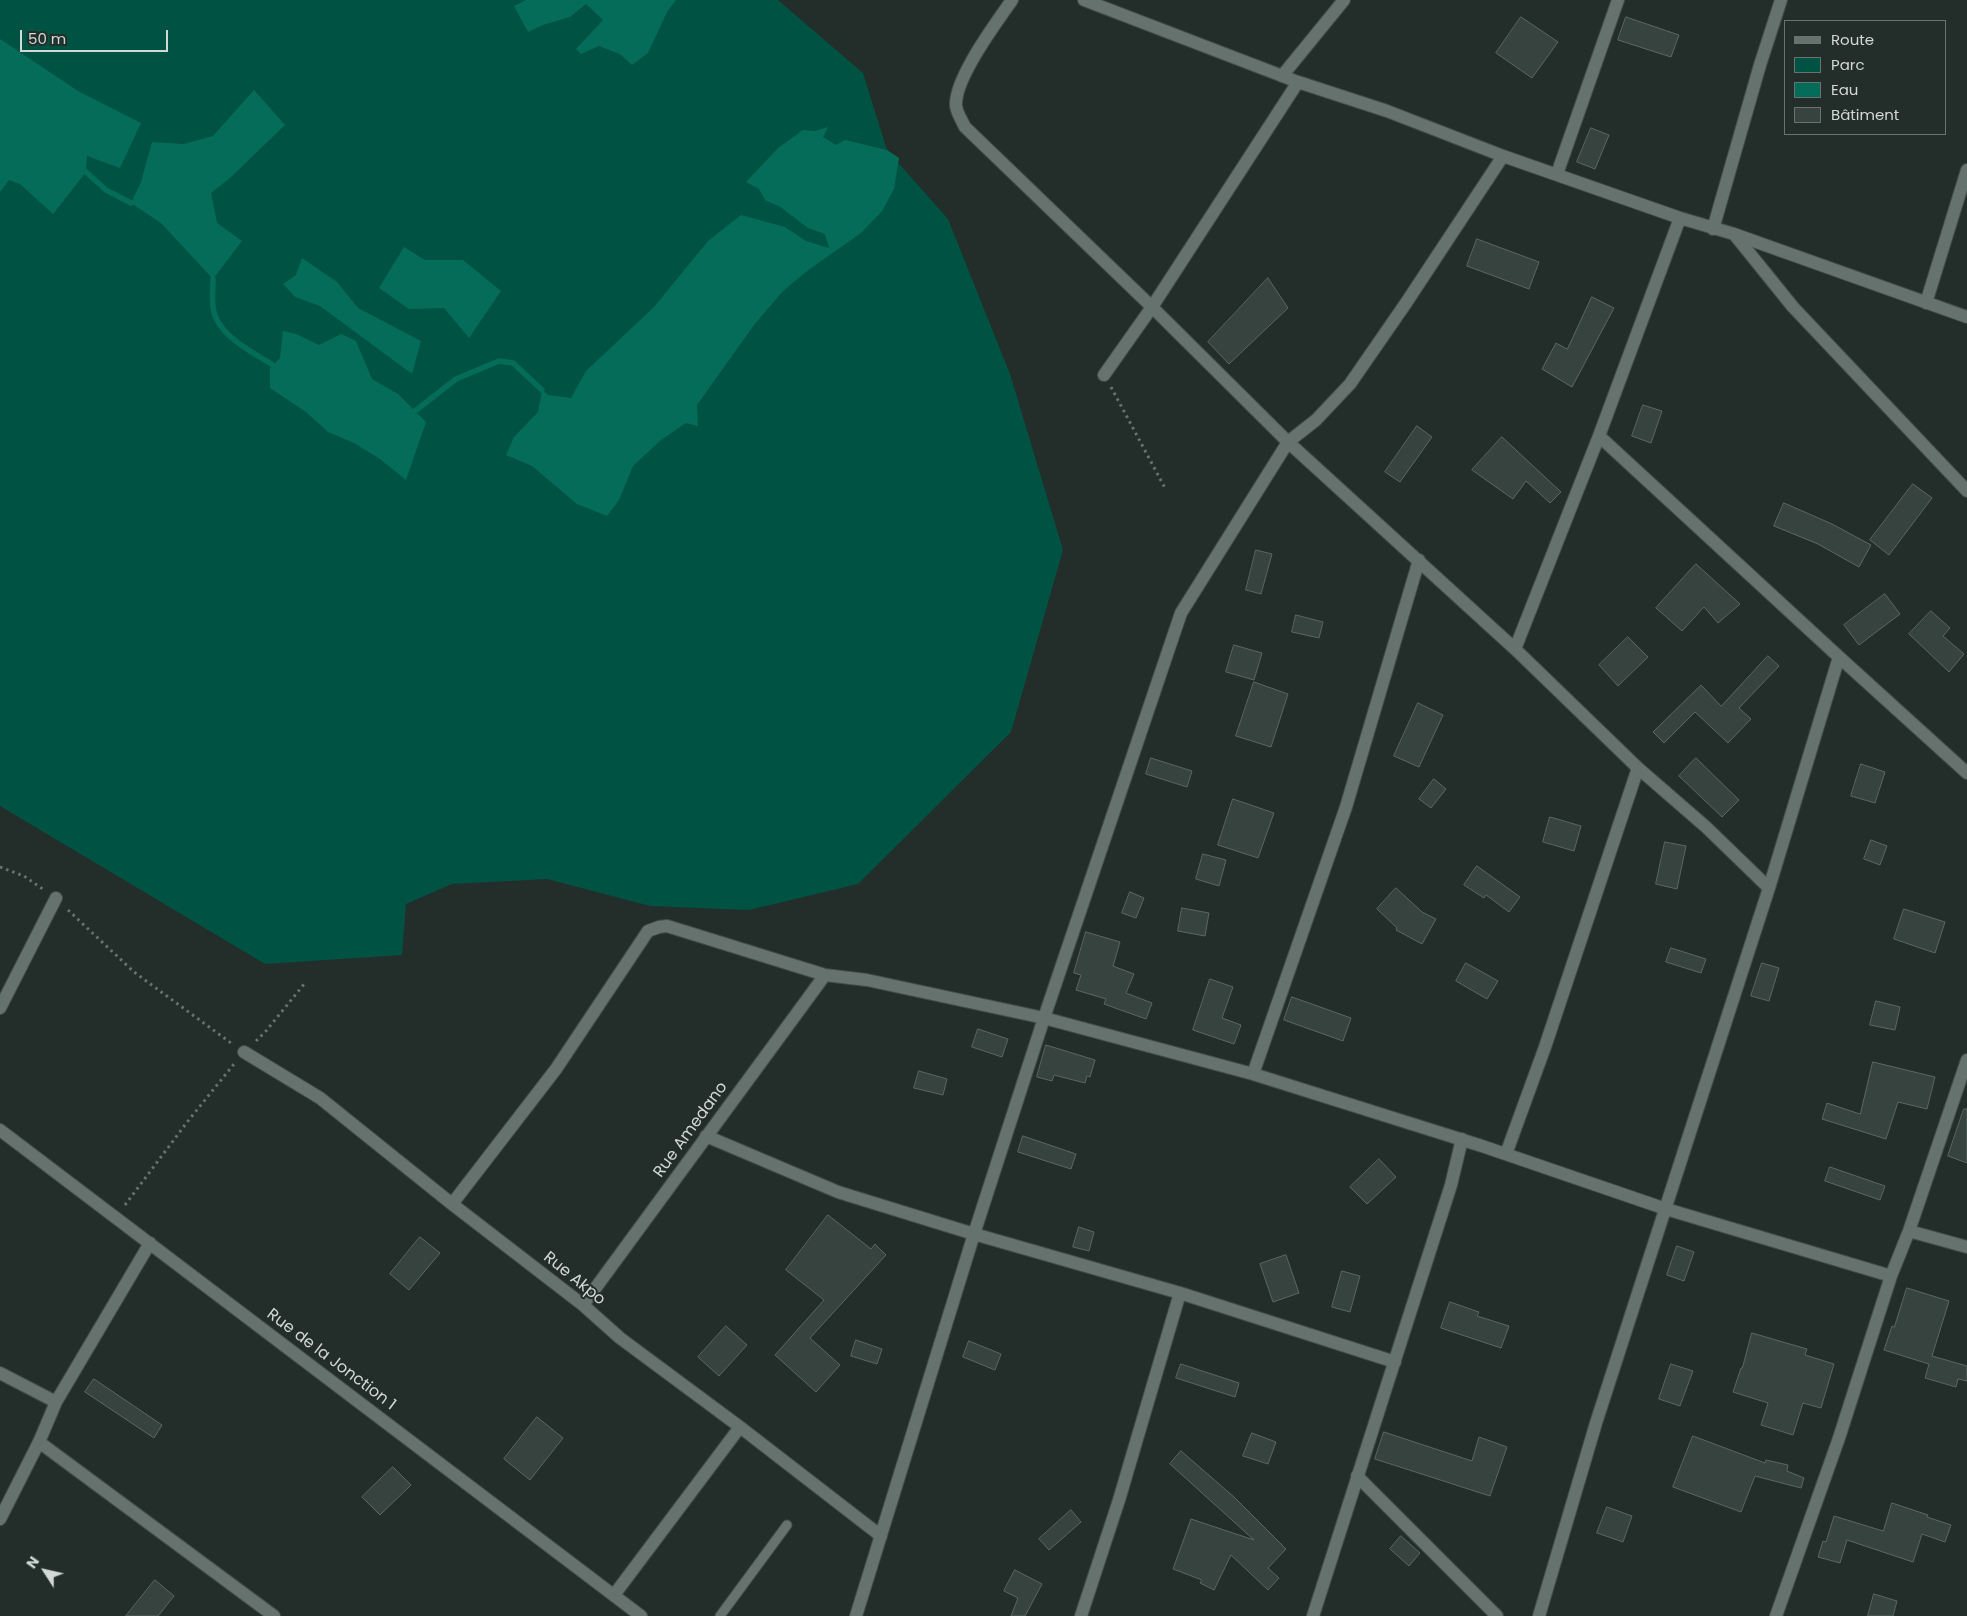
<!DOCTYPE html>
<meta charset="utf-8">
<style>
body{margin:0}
#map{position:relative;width:1967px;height:1616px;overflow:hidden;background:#232e2b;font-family:Poppins,sans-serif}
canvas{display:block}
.legend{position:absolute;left:1784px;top:20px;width:162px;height:115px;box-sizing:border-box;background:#232e2b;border:1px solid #69726f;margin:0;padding:6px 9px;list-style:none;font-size:15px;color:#d1d8d6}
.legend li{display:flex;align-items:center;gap:10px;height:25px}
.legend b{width:25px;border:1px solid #69726f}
.north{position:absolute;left:20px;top:1546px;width:50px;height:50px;-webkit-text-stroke:4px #232e2b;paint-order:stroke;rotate:305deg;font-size:14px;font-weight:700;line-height:20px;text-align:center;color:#d1d8d6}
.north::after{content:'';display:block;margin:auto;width:18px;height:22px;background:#d1d8d6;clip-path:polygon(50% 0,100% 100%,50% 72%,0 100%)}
.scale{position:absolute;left:20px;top:30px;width:148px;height:22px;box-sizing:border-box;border:2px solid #d1d8d6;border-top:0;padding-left:6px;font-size:15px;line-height:18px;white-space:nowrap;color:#d1d8d6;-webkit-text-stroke:4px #232e2b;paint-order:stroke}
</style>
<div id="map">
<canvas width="1967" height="1616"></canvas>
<ul class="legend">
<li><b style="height:6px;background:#65726e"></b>Route</li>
<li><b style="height:14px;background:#005242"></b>Parc</li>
<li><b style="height:14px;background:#056c59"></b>Eau</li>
<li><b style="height:14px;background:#37433f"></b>Bâtiment</li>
</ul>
<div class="north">N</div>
<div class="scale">50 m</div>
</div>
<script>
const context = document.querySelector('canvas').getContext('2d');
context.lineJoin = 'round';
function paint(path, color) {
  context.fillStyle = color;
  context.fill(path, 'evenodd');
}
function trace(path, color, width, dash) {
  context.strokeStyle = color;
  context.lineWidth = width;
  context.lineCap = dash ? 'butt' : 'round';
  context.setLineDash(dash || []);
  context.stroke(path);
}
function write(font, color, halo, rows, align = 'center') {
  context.font = font + ' Poppins,sans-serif';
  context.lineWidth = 4;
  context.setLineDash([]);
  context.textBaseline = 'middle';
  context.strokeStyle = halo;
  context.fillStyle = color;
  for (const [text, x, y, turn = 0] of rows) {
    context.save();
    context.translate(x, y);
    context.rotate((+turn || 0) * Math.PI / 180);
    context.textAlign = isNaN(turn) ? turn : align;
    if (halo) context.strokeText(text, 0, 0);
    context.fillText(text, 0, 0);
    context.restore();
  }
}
const green = new Path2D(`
 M 0,0 L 778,0 L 863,73 L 887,150 L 948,219 L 1010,374 L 1063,550 L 1011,732 L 858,884 L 749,910 L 650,906 L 547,879 L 452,884 L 406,904 L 402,955 L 265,964 L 0,806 Z`);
const water = new Path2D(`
 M 526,0 L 676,0 L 667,12 L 648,53 L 632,65 L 620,54 L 599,46 L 581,54 L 576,49 L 603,20 L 586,4 L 570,17 L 543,25 L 528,32 L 514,6 Z
 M 0,39 L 78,91 L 141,123 L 120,168 L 87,156 L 86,172 L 53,214 L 20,184 L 9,180 L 0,192 Z
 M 254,90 L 285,125 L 230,178 L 211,193 L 217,223 L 242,241 L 213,279 L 161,223 L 131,203 L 141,182 L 152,142 L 184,144 L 213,136 Z
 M 828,127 L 823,137 L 836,145 L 845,140 L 887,150 L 899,158 L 894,189 L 882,211 L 861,233 L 807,271 L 783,291 L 754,325 L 697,405 L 698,426 L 686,423 L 661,440 L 633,466 L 619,500 L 607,516 L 577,504 L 532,466 L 506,455 L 514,437 L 538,412 L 542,390 L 548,395 L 571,398 L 586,371 L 654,307 L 708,241 L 741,215 L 785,227 L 806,241 L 829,248 L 825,234 L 808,228 L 779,206 L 766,201 L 759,189 L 746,182 L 778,148 L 803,130 L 815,131 Z
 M 404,247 L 425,260 L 463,260 L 501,291 L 469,338 L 444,308 L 409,309 L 379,288 Z
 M 302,258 L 337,282 L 358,308 L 421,341 L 412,374 L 320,306 L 295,297 L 283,284 L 296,275 Z
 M 283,331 L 296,334 L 319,345 L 341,334 L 356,341 L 372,379 L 398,394 L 426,422 L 406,480 L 380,459 L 354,443 L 328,432 L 306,412 L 270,388 L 270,368 L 280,358 Z`);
const stream = new Path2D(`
 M 86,172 L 106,190 L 131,203
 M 213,279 C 213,288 212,298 213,307 C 216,335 252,352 273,365
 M 415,411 L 456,379 L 499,361 L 513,363 L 542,390`);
const building = new Path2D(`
 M 1521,17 L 1558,42 L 1532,78 L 1496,53 Z
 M 1626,17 L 1679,35 L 1671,57 L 1618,40 Z
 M 1591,128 L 1609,135 L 1595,169 L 1577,162 Z
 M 1477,239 L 1539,262 L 1529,289 L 1467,266 Z
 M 1268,278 L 1288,308 L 1229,364 L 1208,342 Z
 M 1592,297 L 1614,308 L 1572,387 L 1542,369 L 1556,343 L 1567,349 Z
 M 1643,405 L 1662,411 L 1651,443 L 1632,436 Z
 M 1417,426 L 1432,437 L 1400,482 L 1385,472 Z
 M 1502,437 L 1561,492 L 1550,503 L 1526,481 L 1513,499 L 1472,470 Z
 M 1913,484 L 1932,498 L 1889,555 L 1870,540 Z
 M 1784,503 L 1832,524 L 1871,545 L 1859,567 L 1818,544 L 1774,526 Z
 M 1256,550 L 1272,554 L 1261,594 L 1246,590 Z
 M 1696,564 L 1740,604 L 1718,623 L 1704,607 L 1682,631 L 1656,608 Z
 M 1885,594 L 1900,614 L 1859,645 L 1844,625 Z
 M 1931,611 L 1950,628 L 1943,636 L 1964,654 L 1949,672 L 1909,634 Z
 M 1296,615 L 1323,622 L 1319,638 L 1292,632 Z
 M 1628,637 L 1648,657 L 1618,686 L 1599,665 Z
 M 1234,645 L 1262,653 L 1254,680 L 1226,672 Z
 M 1768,656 L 1779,666 L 1739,708 L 1751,719 L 1728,743 L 1695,712 L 1664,743 L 1653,732 L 1701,685 L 1721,706 Z
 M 1254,682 L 1288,694 L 1271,747 L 1236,736 Z
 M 1418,703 L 1443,715 L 1419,767 L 1394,756 Z
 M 1151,758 L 1192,771 L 1187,787 L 1146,774 Z
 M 1696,758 L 1739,800 L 1722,817 L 1679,776 Z
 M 1861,764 L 1885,772 L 1875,803 L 1851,796 Z
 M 1434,779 L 1446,789 L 1431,808 L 1419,799 Z
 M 1233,799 L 1274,813 L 1258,858 L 1218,845 Z
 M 1550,817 L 1581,826 L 1574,851 L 1543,842 Z
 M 1871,840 L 1887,846 L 1880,865 L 1864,859 Z
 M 1665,842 L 1686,846 L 1677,889 L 1656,884 Z
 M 1203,854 L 1226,860 L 1219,886 L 1196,879 Z
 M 1477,866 L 1520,897 L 1509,912 L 1486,895 L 1484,898 L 1464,885 Z
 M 1396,888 L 1422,912 L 1436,919 L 1422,944 L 1396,930 L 1397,928 L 1377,909 Z
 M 1130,892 L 1144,898 L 1136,918 L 1122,913 Z
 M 1182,908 L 1209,913 L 1205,936 L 1178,931 Z
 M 1904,909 L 1945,922 L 1935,953 L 1894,939 Z
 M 1086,932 L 1120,942 L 1113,966 L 1134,974 L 1126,993 L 1152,1003 L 1146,1019 L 1104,1004 L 1106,999 L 1076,990 L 1081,975 L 1074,973 Z
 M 1671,948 L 1706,959 L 1701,973 L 1666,962 Z
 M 1466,963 L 1498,981 L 1487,999 L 1456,981 Z
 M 1762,963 L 1779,968 L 1769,1001 L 1751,996 Z
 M 1210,979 L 1233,987 L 1222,1018 L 1241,1025 L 1234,1044 L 1193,1030 Z
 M 1292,997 L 1351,1018 L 1343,1041 L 1284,1020 Z
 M 1876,1001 L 1900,1007 L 1895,1030 L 1870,1025 Z
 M 978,1029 L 1008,1039 L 1002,1057 L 972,1047 Z
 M 1046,1045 L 1095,1060 L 1090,1077 L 1087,1076 L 1085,1083 L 1054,1075 L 1052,1081 L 1037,1077 Z
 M 1873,1062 L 1935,1077 L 1927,1109 L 1898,1102 L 1886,1139 L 1822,1119 L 1827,1103 L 1860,1114 Z
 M 919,1071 L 947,1079 L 943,1095 L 914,1088 Z
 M 1964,1109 L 1967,1109 L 1967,1163 L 1948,1156 Z
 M 1023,1136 L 1076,1154 L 1071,1169 L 1018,1152 Z
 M 1379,1159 L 1396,1177 L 1367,1204 L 1350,1187 Z
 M 1830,1167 L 1885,1186 L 1880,1200 L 1825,1181 Z
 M 828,1215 L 871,1249 L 875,1244 L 886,1255 L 810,1338 L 840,1365 L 816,1392 L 775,1355 L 824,1300 L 786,1270 Z
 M 1079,1227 L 1094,1232 L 1089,1251 L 1073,1247 Z
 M 420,1237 L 440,1253 L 409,1290 L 390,1274 Z
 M 1677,1246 L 1694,1252 L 1684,1281 L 1667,1275 Z
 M 1286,1255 L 1299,1293 L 1273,1302 L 1260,1264 Z
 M 1342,1271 L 1360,1276 L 1350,1312 L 1332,1307 Z
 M 1907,1288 L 1949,1301 L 1932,1356 L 1967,1366 L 1967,1381 L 1958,1379 L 1956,1387 L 1925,1378 L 1929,1364 L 1884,1350 L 1892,1326 L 1894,1327 Z
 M 1450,1302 L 1479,1312 L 1477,1316 L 1509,1326 L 1501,1348 L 1441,1328 Z
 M 726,1326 L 747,1345 L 719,1376 L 698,1357 Z
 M 1752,1333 L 1807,1349 L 1805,1355 L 1834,1364 L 1821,1408 L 1803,1403 L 1793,1435 L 1761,1425 L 1768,1403 L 1733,1392 L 1741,1368 L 1742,1368 Z
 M 856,1340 L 882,1349 L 877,1364 L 851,1356 Z
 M 969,1341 L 1001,1354 L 995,1370 L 963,1357 Z
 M 1181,1364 L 1239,1383 L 1235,1397 L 1176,1378 Z
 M 1671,1364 L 1693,1371 L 1680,1406 L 1659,1399 Z
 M 94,1379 L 162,1425 L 154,1438 L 85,1392 Z
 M 537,1417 L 563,1438 L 530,1480 L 504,1459 Z
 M 1384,1432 L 1472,1461 L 1479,1437 L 1507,1447 L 1490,1496 L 1375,1459 Z
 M 1252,1433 L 1276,1442 L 1268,1464 L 1243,1456 Z
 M 1693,1436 L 1765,1463 L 1766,1460 L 1788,1465 L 1787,1471 L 1804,1478 L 1801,1488 L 1755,1476 L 1741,1512 L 1673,1487 Z
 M 1181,1451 L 1234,1497 L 1286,1549 L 1268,1568 L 1279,1578 L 1268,1590 L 1231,1555 L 1214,1590 L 1200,1583 L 1202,1580 L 1173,1569 L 1191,1519 L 1254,1540 L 1170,1464 Z
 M 393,1467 L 411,1485 L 380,1515 L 362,1497 Z
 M 1892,1503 L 1928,1515 L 1927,1517 L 1951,1525 L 1945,1542 L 1922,1534 L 1913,1562 L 1847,1540 L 1840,1563 L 1818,1557 L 1823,1541 L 1826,1542 L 1834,1516 L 1883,1531 Z
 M 1607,1507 L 1632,1516 L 1623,1542 L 1597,1533 Z
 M 1071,1510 L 1081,1522 L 1049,1550 L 1039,1539 Z
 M 1401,1536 L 1420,1553 L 1409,1566 L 1390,1549 Z
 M 1015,1570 L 1042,1584 L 1025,1616 L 1011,1616 L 1018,1598 L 1004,1591 Z
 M 155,1580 L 174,1596 L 158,1616 L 126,1616 Z
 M 1874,1594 L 1897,1601 L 1893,1616 L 1868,1616 Z`);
const path = new Path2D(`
 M 1111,387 L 1165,488
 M 0,867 L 24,876 L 44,890
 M 68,910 L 134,972 L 231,1043
 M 256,1041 L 266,1031 L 305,983
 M 125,1205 L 188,1121 L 234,1064`);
const lane = new Path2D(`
 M 720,1616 L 787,1525`);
const street = new Path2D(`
 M 1012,0 C 996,23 954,79 956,106 C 957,113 962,121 965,127 L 1152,307 L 1288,442 L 1515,649 L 1638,768 L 1706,827 L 1769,888
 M 1084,0 L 1298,82 L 1387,111 L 1503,156 L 1680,218 L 1734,234 L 1967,317
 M 1282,76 L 1344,0
 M 1557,174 L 1618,0
 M 1713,229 L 1760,65 L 1781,0
 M 1734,234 L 1793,307 L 1967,491
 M 1926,303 L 1967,170
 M 1104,375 L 1152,307 L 1298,82
 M 1599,436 L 1839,657 L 1967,773
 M 1515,649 L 1599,436 L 1680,218
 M 0,1008 L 56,898
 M 244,1052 L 320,1098 L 452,1204 L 583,1305 L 620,1338 L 740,1427 L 881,1536
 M 1253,1074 L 1346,807 L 1419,560
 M 0,1130 L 641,1616
 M 706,1136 L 838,1192 L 974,1234 L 1180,1293 L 1395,1362
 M 1506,1154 L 1545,1047 L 1638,768
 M 452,1204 L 556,1069 L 648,931 L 659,927 L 667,926 L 825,975 L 867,980 L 1044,1018 L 1253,1074 L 1482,1146 L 1666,1209 L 1891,1276
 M 1909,1231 L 1967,1247
 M 583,1305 L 825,975
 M 0,1373 L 56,1402
 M 39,1442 L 274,1616
 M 1357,1476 L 1497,1616
 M 0,1519 L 39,1442 L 56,1402 L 150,1243
 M 614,1595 L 740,1427
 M 856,1616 L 974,1234 L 1044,1018 L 1181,613 L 1288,442 L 1316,420 L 1350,384 L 1406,303 L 1503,156
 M 1081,1616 L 1119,1500 L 1180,1293
 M 1313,1616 L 1451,1185 L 1462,1139
 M 1539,1616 L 1596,1423 L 1769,888 L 1839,657
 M 1776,1616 L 1839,1438 L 1891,1276 L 1909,1231 L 1967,1060`);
const streetNames = [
 ["Rue Amedano",691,1130,-54],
 ["Rue Akpo",574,1279,39],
 ["Rue de la Jonction 1",331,1360,37]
];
paint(green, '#005242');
paint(water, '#056c59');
trace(stream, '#056c59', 5.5);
paint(building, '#37433f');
trace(building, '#5a6763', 1);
trace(lane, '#434c4a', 11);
trace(street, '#434c4a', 14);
trace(path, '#68726f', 3, [2.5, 4]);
trace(lane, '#65726e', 9);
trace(street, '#65726e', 12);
write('16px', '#d1d8d6', '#232e2b', streetNames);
</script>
